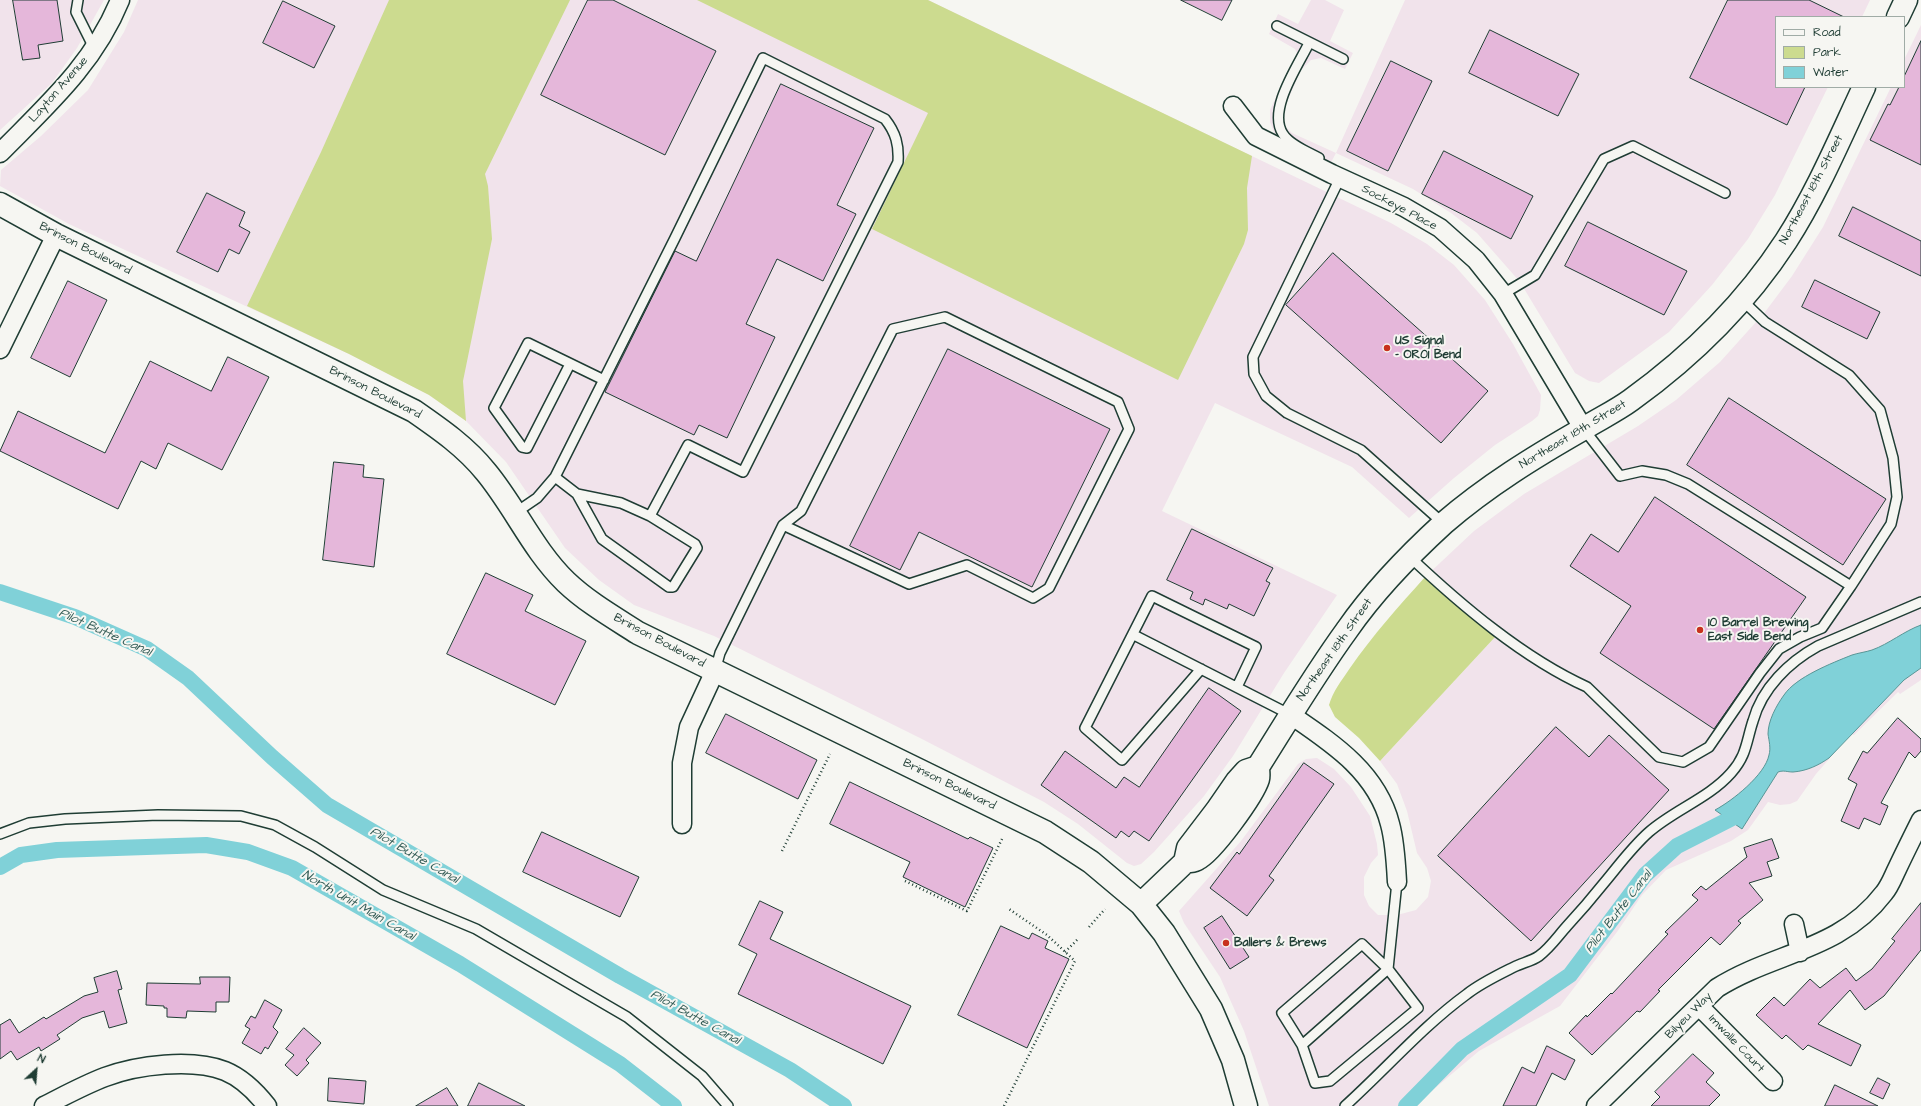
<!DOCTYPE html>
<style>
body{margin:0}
#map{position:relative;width:1921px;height:1106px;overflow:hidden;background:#f6f6f2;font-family:"Architects Daughter",sans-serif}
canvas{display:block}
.legend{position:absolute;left:1775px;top:16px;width:130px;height:72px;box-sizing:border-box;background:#f6f6f2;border:1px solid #a0aca6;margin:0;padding:5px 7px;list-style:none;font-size:12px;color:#1f3d34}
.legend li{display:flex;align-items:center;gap:8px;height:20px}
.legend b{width:20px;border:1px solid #a0aca6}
.north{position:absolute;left:16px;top:1050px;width:40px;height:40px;-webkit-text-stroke:3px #f6f6f2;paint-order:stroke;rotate:26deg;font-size:11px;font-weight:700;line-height:16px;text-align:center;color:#1f3d34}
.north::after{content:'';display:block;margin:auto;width:14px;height:18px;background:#1f3d34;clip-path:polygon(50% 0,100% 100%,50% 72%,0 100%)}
</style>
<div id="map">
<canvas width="1921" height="1106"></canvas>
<ul class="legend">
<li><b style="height:5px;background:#f6f6f2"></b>Road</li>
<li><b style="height:11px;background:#ccdb8f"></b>Park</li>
<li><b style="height:11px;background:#80d1d8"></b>Water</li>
</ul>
<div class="north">N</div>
</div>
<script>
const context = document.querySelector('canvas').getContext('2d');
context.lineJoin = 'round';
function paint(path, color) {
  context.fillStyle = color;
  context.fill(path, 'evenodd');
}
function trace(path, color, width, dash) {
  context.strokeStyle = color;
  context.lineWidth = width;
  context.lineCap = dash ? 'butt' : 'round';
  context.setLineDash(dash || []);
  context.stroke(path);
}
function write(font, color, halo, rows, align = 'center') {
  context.font = font + ' "Architects Daughter",sans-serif';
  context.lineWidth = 4;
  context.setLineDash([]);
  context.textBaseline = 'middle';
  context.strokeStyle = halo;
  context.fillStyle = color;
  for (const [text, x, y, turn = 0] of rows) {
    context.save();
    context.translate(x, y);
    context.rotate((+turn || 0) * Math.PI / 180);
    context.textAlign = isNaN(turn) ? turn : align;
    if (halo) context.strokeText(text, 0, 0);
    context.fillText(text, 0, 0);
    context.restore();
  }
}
const built = new Path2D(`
 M 0,0 L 104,0 L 77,48 L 52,83 L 0,130 Z
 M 138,0 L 928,0 L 1391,223 L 1427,244 L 1454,265 L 1485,300 L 1513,344 L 1541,395 L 1540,410 L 1538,416 L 1532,421 L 1495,445 L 1454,478 L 1409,518 L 1352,467 L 1215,403 L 1162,511 L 1337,595 L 1284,673 L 1233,756 L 1204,796 L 1154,852 L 1141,864 L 1134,866 L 1127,863 L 1078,824 L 1044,802 L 920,738 L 714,636 L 634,605 L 599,580 L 565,548 L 506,462 L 466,421 L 429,395 L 349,354 L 69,224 L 0,186 L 1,170 L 41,136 L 88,90 L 124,32 Z
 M 1311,0 L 1325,0 L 1344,10 L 1330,41 L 1353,53 L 1345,69 L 1321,58 L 1311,60 L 1301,70 L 1283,111 L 1284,125 L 1292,133 L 1336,153 L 1405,0 L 1870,0 L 1862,17 L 1776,17 L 1776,87 L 1828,87 L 1775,195 L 1748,239 L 1712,285 L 1669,332 L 1599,383 L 1589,381 L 1575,373 L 1520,282 L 1477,233 L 1451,213 L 1413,189 L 1336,153 L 1328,168 L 1276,137 L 1270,122 L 1270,110 L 1297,53 L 1295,49 L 1269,34 L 1278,14 L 1298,24 Z
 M 1921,25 L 1921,680 L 1900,694 L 1898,692 L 1854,735 L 1851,734 L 1816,774 L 1797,801 L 1790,804 L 1780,805 L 1768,802 L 1748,830 L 1731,841 L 1666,870 L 1642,895 L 1617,932 L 1560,1006 L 1479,1051 L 1434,1089 L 1417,1106 L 1269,1106 L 1244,1031 L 1220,977 L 1184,923 L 1179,911 L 1241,841 L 1298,764 L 1306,759 L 1317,758 L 1334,769 L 1351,787 L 1370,816 L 1377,844 L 1378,855 L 1371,863 L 1364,877 L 1364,895 L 1369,906 L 1378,915 L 1397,915 L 1416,910 L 1428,897 L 1431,881 L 1427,868 L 1417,853 L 1407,811 L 1397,784 L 1380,761 L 1496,636 L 1425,577 L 1474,531 L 1524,494 L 1638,426 L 1676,400 L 1720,362 L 1765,312 L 1792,276 L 1823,227 L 1891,87 L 1904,87 L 1904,60 Z`);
const green = new Path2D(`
 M 389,0 L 570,0 L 485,174 L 488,186 L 492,239 L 463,381 L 466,421 L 429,395 L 349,354 L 247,306 L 321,152 Z
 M 697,0 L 928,0 L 1252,156 L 1247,188 L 1248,230 L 1244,244 L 1178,380 L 872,229 L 928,113 Z
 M 1425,577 L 1496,636 L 1380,761 L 1359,738 L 1335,717 L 1329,705 C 1333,691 1342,680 1350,668 C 1373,635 1399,606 1425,577 Z`);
const water = new Path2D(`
 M 1921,625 L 1921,668 L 1904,680 L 1829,758 C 1819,765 1807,771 1793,772 C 1787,772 1784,770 1778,772 L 1742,829 L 1715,810 C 1732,801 1765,775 1769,755 C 1771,748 1769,741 1768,734 C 1768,721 1776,706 1784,695 C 1796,677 1832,663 1852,655 C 1858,653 1866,652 1872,650 C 1889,644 1904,631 1921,625 Z`);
const canal = new Path2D(`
 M 0,592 L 75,617 L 147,649 L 188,678 L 272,757 L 327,805 L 620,976 L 790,1070 L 844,1106
 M 0,867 L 21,855 L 57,850 L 206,845 L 248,852 L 292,868 L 460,964 L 620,1064 L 674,1106
 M 1406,1106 L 1462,1049 L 1570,975 L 1645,875 L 1677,846 L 1734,817 L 1743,805`);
const building = new Path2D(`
 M 13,0 L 57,0 L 63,41 L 38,45 L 40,58 L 23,60 Z
 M 588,0 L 613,0 L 716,51 L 665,155 L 541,95 Z
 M 1181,0 L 1232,0 L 1222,20 Z
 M 1728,0 L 1809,0 L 1844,17 L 1776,17 L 1776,87 L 1805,87 L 1787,125 L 1690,78 Z
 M 283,1 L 335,26 L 314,68 L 263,43 Z
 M 1490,30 L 1579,74 L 1558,116 L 1469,73 Z
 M 1921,41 L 1921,165 L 1870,140 L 1888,104 L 1890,105 L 1899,87 L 1904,87 L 1904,77 Z
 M 1391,61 L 1432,81 L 1388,171 L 1347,151 Z
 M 781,84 L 874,128 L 837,205 L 856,214 L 823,281 L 777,259 L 746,324 L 775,337 L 727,438 L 699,425 L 694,435 L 605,392 L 675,251 L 696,261 Z
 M 1444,151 L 1533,196 L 1511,239 L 1422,194 Z
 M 207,193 L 245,212 L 239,226 L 250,232 L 239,254 L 229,249 L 218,272 L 177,252 Z
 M 1853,207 L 1921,241 L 1921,276 L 1839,236 Z
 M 1588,222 L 1687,271 L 1664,315 L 1565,266 Z
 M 1333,253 L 1488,391 L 1441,443 L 1286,305 Z
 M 1815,280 L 1880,312 L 1867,339 L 1802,307 Z
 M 68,281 L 107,300 L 70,377 L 31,358 Z
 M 948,349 L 1110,429 L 1032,587 L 919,532 L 900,570 L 850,546 Z
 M 228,357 L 269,377 L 222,470 L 168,443 L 156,469 L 141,461 L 118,509 L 0,451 L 18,411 L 105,453 L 150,361 L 211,391 Z
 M 1729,398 L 1886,499 L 1843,565 L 1687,465 Z
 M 334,462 L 364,465 L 363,477 L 384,479 L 374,567 L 323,560 Z
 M 1655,497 L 1806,597 L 1714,729 L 1600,653 L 1631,606 L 1570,566 L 1591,534 L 1618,552 Z
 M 1192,529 L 1273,568 L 1266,581 L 1270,583 L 1254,616 L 1229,604 L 1227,609 L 1205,599 L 1203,605 L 1190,599 L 1193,592 L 1167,580 Z
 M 486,573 L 533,595 L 525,611 L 586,641 L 555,705 L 447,654 Z
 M 1209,688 L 1241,711 L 1149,841 L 1134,831 L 1129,837 L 1121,831 L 1116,838 L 1041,785 L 1065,751 L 1116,788 L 1124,777 L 1139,787 Z
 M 726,714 L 817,760 L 798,799 L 706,753 Z
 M 1898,718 L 1921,739 L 1921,751 L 1915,758 L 1909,752 L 1881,803 L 1888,806 L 1880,825 L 1864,818 L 1859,829 L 1841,821 L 1857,784 L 1848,779 L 1863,751 L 1867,753 Z
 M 1556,727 L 1589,757 L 1609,735 L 1669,790 L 1531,941 L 1438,856 Z
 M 1304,763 L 1334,784 L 1269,876 L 1274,880 L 1247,916 L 1210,888 L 1237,852 L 1239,854 Z
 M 850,782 L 968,839 L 970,837 L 993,848 L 965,907 L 903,877 L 910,862 L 830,824 Z
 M 542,832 L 639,877 L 620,917 L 523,872 Z
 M 1772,839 L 1779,858 L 1767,862 L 1772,876 L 1749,883 L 1763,900 L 1738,921 L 1741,923 L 1720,945 L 1711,937 L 1658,990 L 1660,991 L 1640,1012 L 1637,1011 L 1592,1055 L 1569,1033 L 1586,1015 L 1587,1017 L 1611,993 L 1612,994 L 1668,934 L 1665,932 L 1698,900 L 1692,895 L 1701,886 L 1706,890 L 1747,857 L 1744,848 Z
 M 760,901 L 783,912 L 770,939 L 911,1006 L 883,1064 L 738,994 L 757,954 L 739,945 Z
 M 1921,903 L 1921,950 L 1884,996 L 1865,1010 L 1850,990 L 1818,1024 L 1861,1045 L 1851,1066 L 1808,1045 L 1803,1050 L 1786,1035 L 1782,1039 L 1756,1015 L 1774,997 L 1784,1006 L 1810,979 L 1820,988 L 1846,968 L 1856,981 L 1872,969 L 1895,941 L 1892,939 Z
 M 1222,916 L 1249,957 L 1230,969 L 1204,928 Z
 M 1001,926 L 1029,939 L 1032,933 L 1048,941 L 1045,948 L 1069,959 L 1027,1048 L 958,1015 Z
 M 117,971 L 122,989 L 118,990 L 127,1023 L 109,1028 L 104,1011 L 82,1018 L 57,1035 L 60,1039 L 41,1051 L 39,1047 L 17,1060 L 11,1051 L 0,1059 L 0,1025 L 10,1019 L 19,1033 L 44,1017 L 46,1019 L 84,996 L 98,992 L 94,978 Z
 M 200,977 L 230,977 L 229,1002 L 216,1002 L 216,1012 L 187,1011 L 186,1018 L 167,1017 L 167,1008 L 164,1008 L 164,1006 L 146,1005 L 147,983 L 200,984 Z
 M 265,1000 L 282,1010 L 273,1027 L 278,1032 L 268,1049 L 265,1047 L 261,1054 L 242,1043 L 250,1029 L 245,1026 L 251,1016 L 255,1018 Z
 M 304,1028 L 321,1043 L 306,1060 L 309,1063 L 297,1076 L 285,1065 L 294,1055 L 286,1049 Z
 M 1547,1046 L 1575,1060 L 1565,1080 L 1552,1073 L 1536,1106 L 1503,1106 L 1522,1067 L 1534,1073 Z
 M 1693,1054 L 1714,1073 L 1706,1082 L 1720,1095 L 1709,1106 L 1651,1106 L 1660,1097 L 1655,1092 Z
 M 329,1078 L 366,1081 L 364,1104 L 328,1101 Z
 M 1878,1078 L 1890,1084 L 1883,1099 L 1870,1093 Z
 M 479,1083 L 525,1106 L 468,1106 Z
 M 1835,1085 L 1878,1106 L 1825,1106 Z
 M 447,1088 L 458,1106 L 416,1106 Z`);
const path = new Path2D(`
 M 782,851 L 830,754
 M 905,881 L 967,911 L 1002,839
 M 1089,927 L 1105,909
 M 1065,952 L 1078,939
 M 1004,1106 L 1075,961 L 1047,935 L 1009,909`);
const lane = new Path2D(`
 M 78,0 L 76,12 L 94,48
 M 1277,26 L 1343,59
 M 1309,43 C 1298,66 1267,110 1283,134 C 1290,145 1308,152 1319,158
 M 1340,178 L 1253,357 L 1254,374 L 1266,396 L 1287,413 L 1361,450 L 1444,524
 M 1503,294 L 1535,275 L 1604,159 L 1633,146 L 1725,193
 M 570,364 L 527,448 L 522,447 L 494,408 L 528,343 L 604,380
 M 1583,428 L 1620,476 L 1642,471 L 1666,475 L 1688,484 L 1851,586 L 1891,524 L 1897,497 L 1893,458 L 1880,410 L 1849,375 L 1765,322 L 1742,300
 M 577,494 L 621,503 L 650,516
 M 515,513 L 537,498 L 555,477 L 675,238 L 763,58 L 885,119 C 896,133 899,145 898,162 L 743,472 L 688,445 L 650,516 L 695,544 L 697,548 L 673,587 L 669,587 L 602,539 L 577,494 L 555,477
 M 1410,557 C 1461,605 1523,658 1587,687 L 1659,757 L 1683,762 L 1709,747 L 1760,673 L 1779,649 L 1800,637 L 1822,628 L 1851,586
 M 1134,635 L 1291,715
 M 1201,669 L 1122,760 L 1085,728 L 1152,596 L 1256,647 L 1237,687
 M 715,671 L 720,653 L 783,525 L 801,511 L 893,329 L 945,317 L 1118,402 L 1129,429 L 1049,588 L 1033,598 L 967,565 L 909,584 L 783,525
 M 0,834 L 29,823 L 65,819 L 158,815 L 241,816 L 275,825 L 315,847 L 383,890 L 476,929 L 627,1017 L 702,1076 L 728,1106
 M 1302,1045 L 1388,969 L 1362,944 L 1282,1013 L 1302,1045 L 1315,1083 L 1330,1081 L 1418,1008 L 1388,969 L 1397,882
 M 1345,1106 C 1386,1069 1423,1026 1467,994 C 1481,983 1498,975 1514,967 C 1522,963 1532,961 1539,956 C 1550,948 1558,936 1567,926 C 1580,912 1592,898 1604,883 C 1619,865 1632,847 1649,832 C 1674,810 1709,798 1731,773 C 1747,755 1746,742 1753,721 C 1762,688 1789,662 1818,646 L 1921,602`);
const street = new Path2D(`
 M 1233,106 L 1256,136 L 1332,174 L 1404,207 L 1440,228 L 1476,260 L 1503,294 L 1583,428
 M 0,153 C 47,105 94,64 120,0
 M 0,349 L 56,235
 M 1291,715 C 1332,743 1377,772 1390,824 C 1395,842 1396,863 1397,882
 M 682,824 L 682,763 L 689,727 L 715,671
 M 1794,924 L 1800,952
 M 1699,1006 L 1773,1081
 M 44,1106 C 64,1096 84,1085 105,1077 C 137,1065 192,1058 225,1071 C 242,1078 256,1092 267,1106
 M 1596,1106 L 1717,988 C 1774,952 1840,951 1884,893 C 1890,886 1893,877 1897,869 C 1905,852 1913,836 1921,820`);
const secondary = new Path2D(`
 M 1898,17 L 1906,0
 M 0,204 L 56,235 L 414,411 C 440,429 466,447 486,472 C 515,507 533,550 566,582 C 587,602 613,617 638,633 L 1045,832 L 1091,862 L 1141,904 L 1164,933 L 1211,1009 L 1233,1060 L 1246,1106
 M 1185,862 C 1189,861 1194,861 1197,859 C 1212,852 1253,795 1258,779 C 1259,776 1258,771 1258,767 C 1287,721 1315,674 1347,630 C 1374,591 1409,555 1444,523 C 1487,486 1534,457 1583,429 C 1599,419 1616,411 1631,400 C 1692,356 1745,304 1786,241 C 1817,193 1840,138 1864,87
 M 1141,904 L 1185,862 L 1188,848 L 1217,810 L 1237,781 L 1246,771 L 1258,767`);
const markers = [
 [1387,348,4,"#c8321e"],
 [1700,630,4,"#c8321e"],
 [1226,943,4,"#c8321e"]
];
const streetNames = [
 ["Layton Avenue",59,90,-49],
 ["Northeast 18th Street",1812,190,-62],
 ["Sockeye Place",1399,208,28],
 ["Brinson Boulevard",85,249,27],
 ["Brinson Boulevard",375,393,27],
 ["Northeast 18th Street",1573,435,-31],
 ["Brinson Boulevard",659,641,28],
 ["Northeast 18th Street",1335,650,-55],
 ["Brinson Boulevard",949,785,26],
 ["Bilyeu Way",1689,1016,-45],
 ["Imwalle Court",1736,1044,46]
];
const poiNames = [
 ["US Signal",1395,341],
 ["- OR01 Bend",1395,355],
 ["10 Barrel Brewing",1708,623],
 ["East Side Bend",1708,637],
 ["Ballers & Brews",1234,943]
];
const waterNames = [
 ["Pilot Butte Canal",105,633,24],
 ["Pilot Butte Canal",414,856,30],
 ["North Unit Main Canal",358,906,30],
 ["Pilot Butte Canal",1619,912,-52],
 ["Pilot Butte Canal",695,1018,29]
];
paint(built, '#f1e3eb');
paint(green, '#ccdb8f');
paint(water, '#80d1d8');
trace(water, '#599696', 1);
trace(canal, '#80d1d8', 16);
paint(building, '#e5b7da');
trace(building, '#1f3d34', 1);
trace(lane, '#1f3d34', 12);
trace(street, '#1f3d34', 21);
trace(secondary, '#1f3d34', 25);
trace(path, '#1f3d34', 2.5, [1, 3]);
trace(lane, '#f6f6f2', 9);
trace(street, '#f6f6f2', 18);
trace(secondary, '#f6f6f2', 22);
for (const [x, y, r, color] of markers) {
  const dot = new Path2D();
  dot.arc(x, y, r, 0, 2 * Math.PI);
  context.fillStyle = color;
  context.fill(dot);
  trace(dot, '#f6f6f2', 1.5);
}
write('12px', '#1f3d34', '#f6f6f2', streetNames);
write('bold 12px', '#1f3d34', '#f6f6f2', poiNames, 'left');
write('italic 13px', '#325b55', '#f6f6f2', waterNames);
</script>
